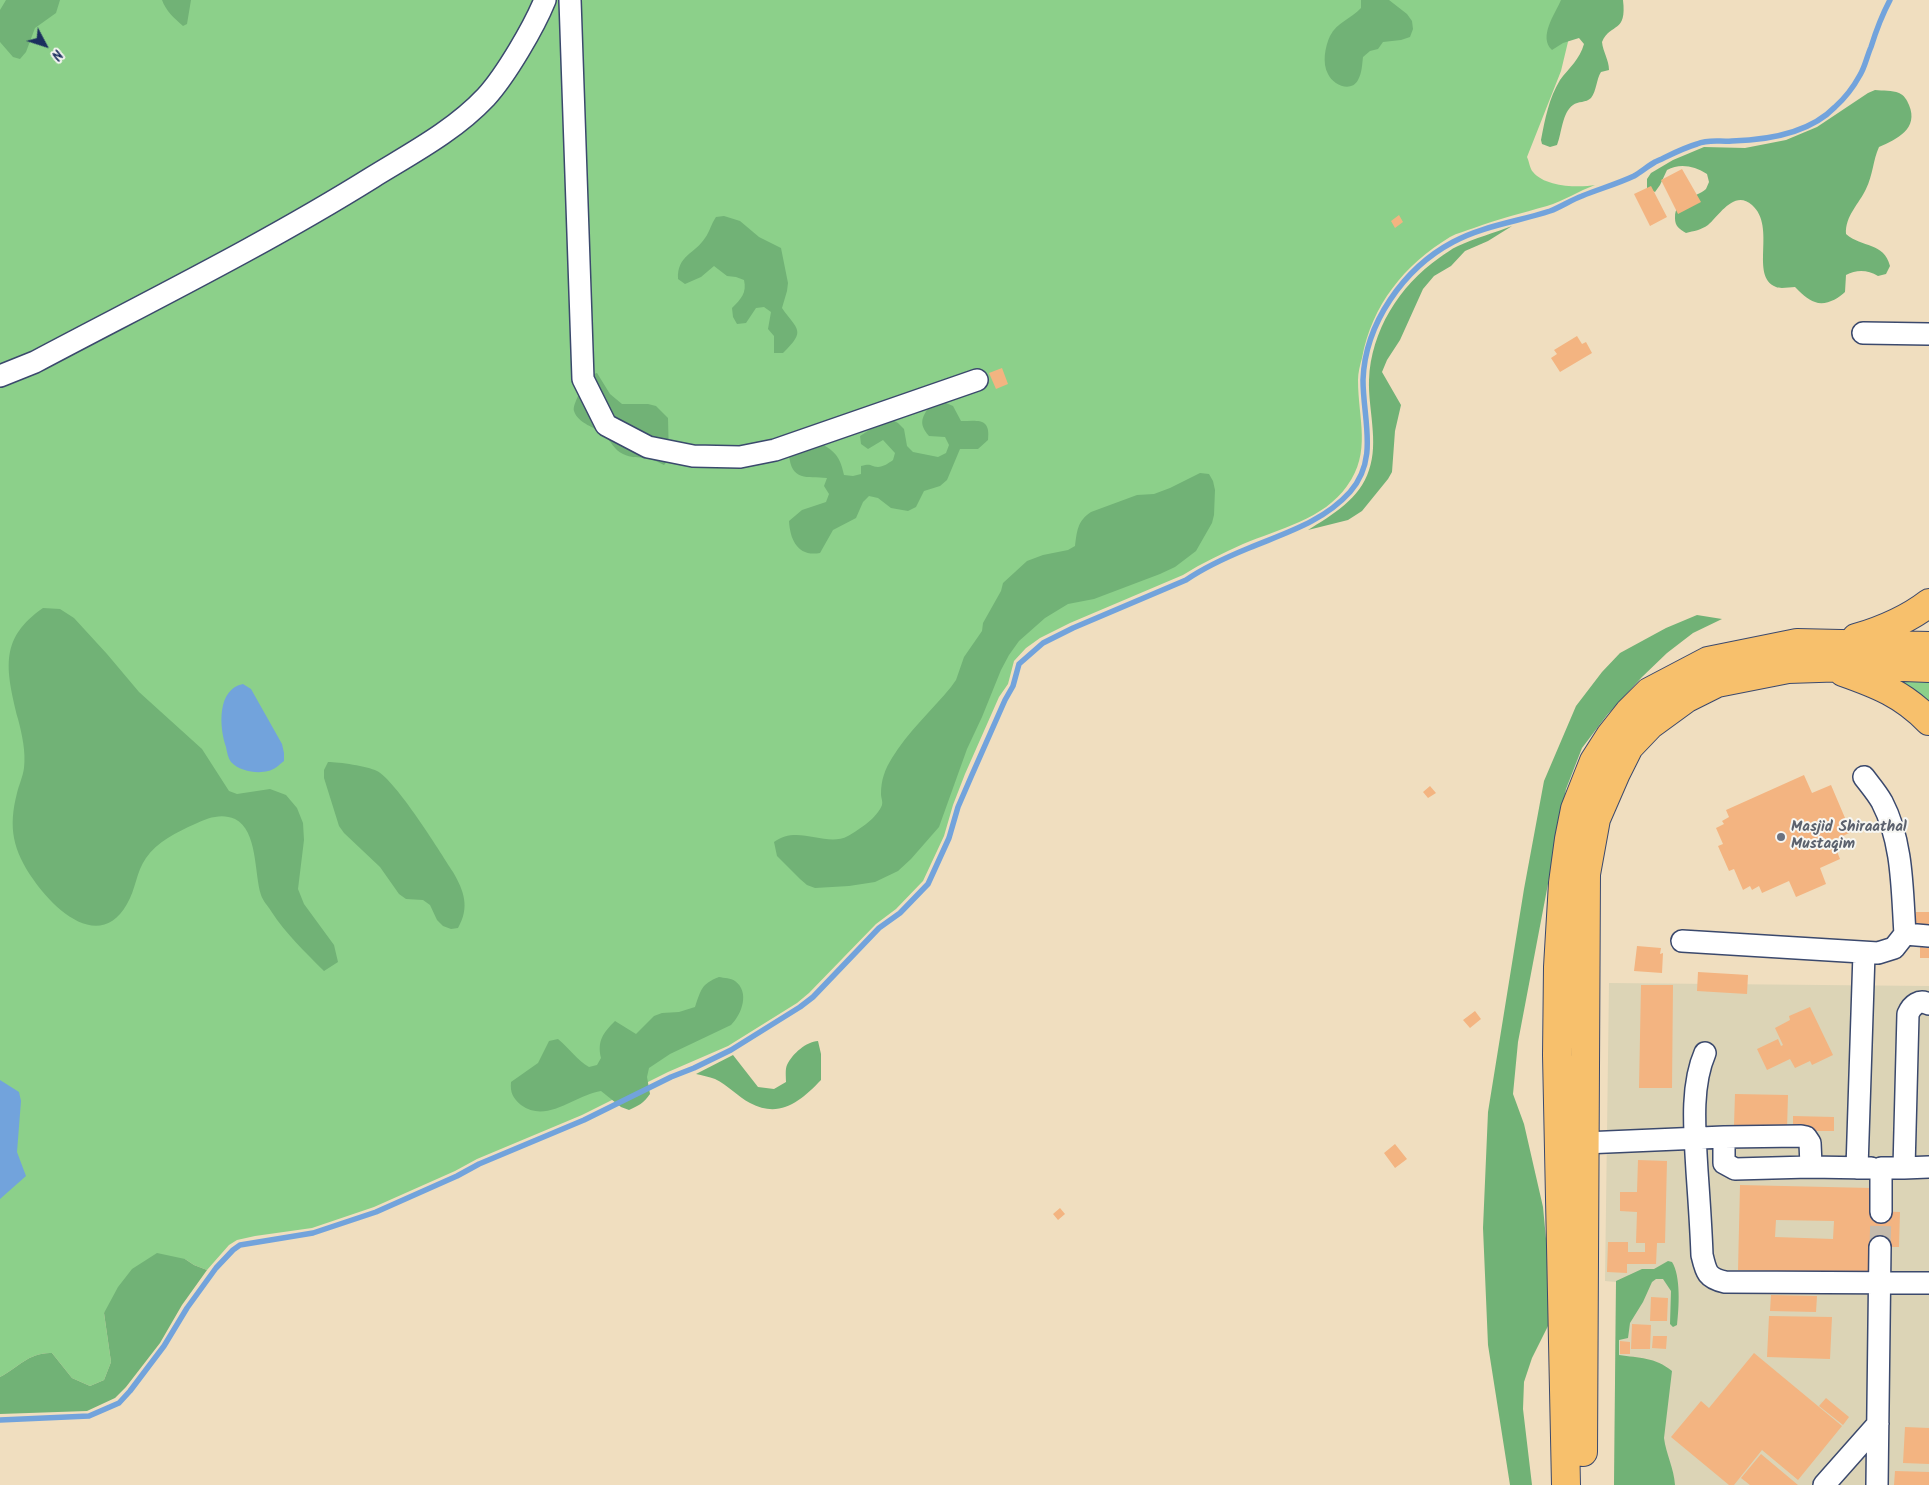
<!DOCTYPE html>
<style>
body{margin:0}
#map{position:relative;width:1929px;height:1485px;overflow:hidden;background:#f0debf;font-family:Kalam,sans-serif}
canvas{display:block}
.north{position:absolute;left:20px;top:20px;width:50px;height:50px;-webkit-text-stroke:4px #f6f6f2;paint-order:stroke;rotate:130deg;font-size:14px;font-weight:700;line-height:20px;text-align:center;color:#1b2f5e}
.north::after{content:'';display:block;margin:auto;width:18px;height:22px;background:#1b2f5e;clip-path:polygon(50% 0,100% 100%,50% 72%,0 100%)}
</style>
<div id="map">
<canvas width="1929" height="1485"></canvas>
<div class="north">N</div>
</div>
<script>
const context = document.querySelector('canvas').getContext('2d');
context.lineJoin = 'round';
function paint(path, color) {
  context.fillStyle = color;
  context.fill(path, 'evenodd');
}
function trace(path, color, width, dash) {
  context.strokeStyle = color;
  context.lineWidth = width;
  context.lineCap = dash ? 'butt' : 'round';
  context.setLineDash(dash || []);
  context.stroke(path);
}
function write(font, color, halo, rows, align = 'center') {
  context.font = font + ' Kalam,sans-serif';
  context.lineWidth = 4;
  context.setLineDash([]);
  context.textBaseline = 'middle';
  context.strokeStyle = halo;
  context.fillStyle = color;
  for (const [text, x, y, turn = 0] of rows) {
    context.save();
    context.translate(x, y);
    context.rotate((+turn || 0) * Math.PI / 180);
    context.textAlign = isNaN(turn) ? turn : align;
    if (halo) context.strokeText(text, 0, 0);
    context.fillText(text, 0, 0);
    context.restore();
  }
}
const built = new Path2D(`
 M 1609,983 L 1929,986 L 1929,1485 L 1614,1485 L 1616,1282 L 1605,1281 Z`);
const green = new Path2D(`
 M 0,0 L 1578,0 L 1561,71 L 1527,157 C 1529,161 1530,169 1533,172 C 1545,187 1579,188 1595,185 C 1579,191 1563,201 1547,206 C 1522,213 1498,219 1474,228 C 1466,231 1457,233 1450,237 C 1404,265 1372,305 1362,358 C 1360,365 1358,373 1358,380 C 1358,419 1372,452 1347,486 C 1324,519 1279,529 1243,544 C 1223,553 1202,563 1183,575 L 1070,623 L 1040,638 L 1026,648 L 1014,661 L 1008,684 L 999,697 L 965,774 L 953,805 L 944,836 L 923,881 L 896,909 L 876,924 L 809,993 L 797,1003 L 728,1046 L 668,1072 L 582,1115 L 477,1159 L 455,1171 L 374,1207 L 312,1228 L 255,1236 L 237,1240 L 229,1245 L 207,1270 L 194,1265 L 185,1259 L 104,1313 L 111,1362 L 104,1380 L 90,1386 L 72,1378 L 52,1353 C 29,1352 19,1367 0,1377 Z
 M 1887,676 L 1929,677 L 1929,707 Z`);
const forest = new Path2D(`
 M 6,0 L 60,0 L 56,13 L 35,28 L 26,52 L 20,59 L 13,57 L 0,42 L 0,10 Z
 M 162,0 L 191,0 L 187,24 L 183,26 C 174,18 166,11 162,0 Z
 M 1361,0 L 1389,0 L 1407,14 L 1412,21 L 1413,29 L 1410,37 L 1401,40 L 1383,42 L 1378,49 L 1370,51 L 1363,57 C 1362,65 1362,73 1358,80 C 1351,93 1333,85 1328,74 C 1322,63 1325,47 1330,36 C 1337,22 1351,19 1361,8 Z
 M 1561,0 L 1623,0 C 1627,34 1611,22 1602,42 C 1603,52 1609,60 1609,70 L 1601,72 C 1596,80 1597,90 1591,98 C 1586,103 1578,101 1573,105 C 1562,113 1562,132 1557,145 L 1550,147 L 1542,144 L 1541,140 C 1545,119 1549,98 1560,80 C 1569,68 1580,59 1584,44 L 1579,38 L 1563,43 L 1552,50 C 1538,37 1555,14 1561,0 Z
 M 1875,90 C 1883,91 1892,90 1899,93 C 1904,95 1907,100 1909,105 C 1919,129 1897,139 1879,147 C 1873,160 1873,175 1866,189 C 1859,204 1845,216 1846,234 C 1862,248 1884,242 1890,266 L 1886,274 L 1878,276 C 1868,270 1857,269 1846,275 L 1845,292 C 1838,299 1825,306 1815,302 C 1808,300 1800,292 1795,287 C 1789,287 1781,289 1776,287 C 1749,276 1777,227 1752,205 C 1734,189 1719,216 1708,225 C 1701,230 1694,231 1686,233 C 1679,229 1675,226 1675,218 C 1675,197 1695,199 1706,189 C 1707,187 1708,184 1709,182 L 1707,174 C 1694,166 1680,163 1667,170 L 1660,185 L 1655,192 L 1647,188 L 1647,179 L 1651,173 L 1673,160 L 1704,147 L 1745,148 L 1786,140 L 1817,127 L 1868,93 Z
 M 724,216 L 740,221 L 759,237 L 781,248 L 788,283 L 787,291 L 782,308 C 797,330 807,330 783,353 L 774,353 L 774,336 L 768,329 L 771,312 L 764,307 L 756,308 L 746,323 L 737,324 L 733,317 L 732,308 C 741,299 747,293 744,280 L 736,277 L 727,276 L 714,266 L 701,277 L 685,284 L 678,279 C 677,255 695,254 705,238 C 710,231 711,224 716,217 Z
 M 1512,226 L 1488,241 L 1465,251 L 1451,266 L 1434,276 L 1423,289 L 1400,340 L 1387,360 L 1382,372 L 1401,405 L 1395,431 L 1392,472 L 1388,479 L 1362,511 L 1348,520 L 1308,530 C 1332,515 1360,499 1369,470 C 1379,442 1368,409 1369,380 C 1371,331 1399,286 1439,258 C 1445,254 1451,249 1458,246 C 1475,238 1494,233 1512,226 Z
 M 597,373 L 610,394 L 622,404 L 648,404 L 656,406 L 668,418 L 669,459 L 664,465 C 658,462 652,459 646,458 C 638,457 631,458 623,454 C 614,450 611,441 604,435 C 596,427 578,424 574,411 C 572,404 585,384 588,376 Z
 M 937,403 L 946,403 L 953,406 L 961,421 C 977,421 991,417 988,440 L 978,449 L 960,449 L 947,480 L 940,486 L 924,491 L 916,507 L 908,511 L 891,508 L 878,498 L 869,496 L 863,502 L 856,518 L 833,530 L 820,553 C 798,557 790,540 789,521 L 802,510 L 826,502 L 829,494 L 824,486 L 827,478 C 807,476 791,482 789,454 L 813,438 C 832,451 839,451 844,475 L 853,476 L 861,474 L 861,466 C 872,463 869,466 878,467 C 883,467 889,463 893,460 L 895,453 L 883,440 L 868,449 L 861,444 L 860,436 L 874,427 L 878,412 L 898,423 L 904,429 L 907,446 L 913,452 L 938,457 L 946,453 L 949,445 L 945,437 L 929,436 C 918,423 922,418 930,405 Z
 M 1200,473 L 1209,474 L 1213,481 L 1215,490 L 1214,515 L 1212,523 L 1196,551 L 1175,567 L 1160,574 L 1094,599 L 1068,604 L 1045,618 L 1019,641 L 1009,655 L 1001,670 L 982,717 L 967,749 L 939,827 L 911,859 L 898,871 L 875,882 L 849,886 L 815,888 L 807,885 L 800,879 L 777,856 L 774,842 C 798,824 826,848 848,836 C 860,829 877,818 882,805 C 883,801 881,798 881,794 C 881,780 885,769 892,758 C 907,733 932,710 951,687 L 956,680 L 964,657 L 982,631 L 983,623 L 1001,591 L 1003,583 L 1027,561 L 1043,555 L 1068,550 L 1075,546 C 1077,532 1077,521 1091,512 L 1137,495 L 1154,494 L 1170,488 Z
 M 43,608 L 60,609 L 74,618 L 107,654 L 139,692 L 202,749 L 229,791 L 237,794 L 270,789 L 286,795 L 297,808 L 303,823 L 304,840 L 298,889 L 304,904 L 334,945 L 338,962 L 324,971 C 305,952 286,934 271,911 C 268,906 263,901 261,895 C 254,873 258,831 235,819 C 221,813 208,818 195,824 C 177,832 157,842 146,858 C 136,872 136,889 127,904 C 100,952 54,910 33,879 C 13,850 8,828 17,793 C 19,785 23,776 24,768 C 26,752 22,734 18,719 C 5,667 0,638 43,608 Z
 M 1697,615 L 1722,619 L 1693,633 L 1667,653 L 1642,677 L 1607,715 L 1582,748 L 1566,789 L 1518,1042 L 1513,1094 L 1524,1124 L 1543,1207 L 1548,1260 L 1548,1326 L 1532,1358 L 1524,1382 L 1523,1409 L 1532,1485 L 1510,1485 L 1488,1345 L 1483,1228 L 1488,1112 L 1524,889 L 1544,781 L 1576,706 L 1602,672 L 1620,653 L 1666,628 Z
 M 328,762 C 339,762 367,766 377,771 C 396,781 439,850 453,872 C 464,891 470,907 458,928 L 451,929 L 443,926 L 437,920 L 430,905 L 423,900 L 406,899 L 399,894 L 380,867 L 344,833 L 339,826 L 324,778 L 324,770 Z
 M 719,977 C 724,978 731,978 735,981 C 750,992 742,1014 731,1025 L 670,1054 L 649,1068 L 647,1077 L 650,1094 C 644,1103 638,1106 629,1110 L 621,1107 L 601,1091 C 575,1095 547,1124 521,1105 C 513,1098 510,1093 511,1082 L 538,1063 L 549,1041 L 558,1039 C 569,1048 577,1060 589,1067 L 597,1065 L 601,1058 C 597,1041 603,1033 615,1021 L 636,1034 L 654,1016 L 662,1013 L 679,1012 L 695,1007 C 701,990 701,984 719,977 Z
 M 818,1041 L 821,1054 L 821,1080 C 801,1101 780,1119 750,1103 C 738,1097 728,1085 715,1079 C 709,1077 702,1075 696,1074 L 733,1055 L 758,1087 L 774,1089 L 786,1082 C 786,1077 785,1069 787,1065 C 793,1053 806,1042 818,1041 Z
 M 157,1253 L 185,1259 L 194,1265 L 207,1270 L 182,1305 L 160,1343 L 126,1387 L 115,1398 L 87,1411 L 0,1414 L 0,1377 C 19,1367 29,1352 52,1353 L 72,1378 L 90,1386 L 104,1380 L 111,1362 L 104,1313 L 118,1287 L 132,1269 Z
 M 1668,1261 L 1672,1262 C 1681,1276 1679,1308 1677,1325 L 1673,1327 L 1670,1324 L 1671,1291 L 1663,1279 L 1656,1279 L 1652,1282 L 1643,1302 L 1630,1323 L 1628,1338 L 1619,1340 L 1619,1355 C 1639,1358 1655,1357 1672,1371 L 1664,1438 C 1666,1454 1674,1468 1675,1485 L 1614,1485 L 1616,1281 L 1642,1269 L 1654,1269 Z`);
const water = new Path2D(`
 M 243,684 L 251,689 L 282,744 L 284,753 L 284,761 C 279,765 274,770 268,771 C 257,774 239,771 231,762 C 228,758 227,752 226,747 C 219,727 217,689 243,684 Z
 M 0,1080 L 19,1092 L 21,1101 L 17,1152 L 26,1176 L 0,1199 Z`);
const stream = new Path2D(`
 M 0,1420 L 89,1416 L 119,1403 L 130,1391 L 164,1346 L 187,1308 L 216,1268 L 233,1250 L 240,1245 L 313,1233 L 376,1212 L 457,1176 L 479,1164 L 584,1120 L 671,1077 L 694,1068 L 731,1050 L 800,1007 L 813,997 L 879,928 L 900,913 L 928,884 L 949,838 L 958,807 L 971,777 L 1005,700 L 1013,686 L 1019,664 L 1043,643 L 1073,628 L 1186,580 C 1205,567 1227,557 1249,548 C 1285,533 1323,522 1350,492 C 1379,459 1363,420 1363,380 C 1365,323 1404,268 1453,242 C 1482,226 1520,221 1550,211 C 1561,207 1571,200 1582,196 C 1599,189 1617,184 1634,176 C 1641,172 1648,166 1655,162 C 1668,156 1683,148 1697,144 C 1709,139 1719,142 1732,141 C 1767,140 1809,134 1835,107 C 1844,99 1854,86 1860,75 C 1865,67 1867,56 1871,47 C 1876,31 1882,15 1890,0`);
const building = new Path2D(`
 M 1682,169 L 1701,202 L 1678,214 L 1661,180 Z
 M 1651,186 L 1667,217 L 1650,226 L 1634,194 Z
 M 1399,215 L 1403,222 L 1395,228 L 1391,221 Z
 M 1577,336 L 1582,344 L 1586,342 L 1592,353 L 1560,372 L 1551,358 L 1557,354 L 1554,350 Z
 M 1002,368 L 1008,384 L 996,389 L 989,373 Z
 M 1804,775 L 1812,793 L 1831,785 L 1851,832 L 1833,841 L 1840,859 L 1820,868 L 1826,884 L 1796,897 L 1789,881 L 1762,893 L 1759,886 L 1752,890 L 1750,886 L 1743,890 L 1734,869 L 1729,871 L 1718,846 L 1723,844 L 1716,828 L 1724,824 L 1722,821 L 1729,817 L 1726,810 Z
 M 1430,786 L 1436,793 L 1428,798 L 1423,792 Z
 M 1916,912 L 1929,912 L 1929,929 L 1915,928 Z
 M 1637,946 L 1661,948 L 1660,954 L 1663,953 L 1662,973 L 1634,971 Z
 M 1920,947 L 1929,948 L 1929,958 L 1920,958 Z
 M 1698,972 L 1748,975 L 1747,994 L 1697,991 Z
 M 1641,985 L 1673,985 L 1672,1088 L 1639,1088 Z
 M 1810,1007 L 1833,1055 L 1812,1065 L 1810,1061 L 1795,1068 L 1790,1059 L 1767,1070 L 1757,1049 L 1778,1039 L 1781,1046 L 1783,1045 L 1775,1028 L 1790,1020 L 1789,1016 Z
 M 1475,1011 L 1481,1019 L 1470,1028 L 1463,1020 Z
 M 1735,1094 L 1788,1095 L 1787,1129 L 1768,1126 L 1734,1125 Z
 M 1793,1116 L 1834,1117 L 1834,1131 L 1793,1131 Z
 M 1395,1144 L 1407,1159 L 1395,1168 L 1384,1153 Z
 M 1638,1160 L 1667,1161 L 1665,1243 L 1657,1243 L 1656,1264 L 1627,1264 L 1627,1273 L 1607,1272 L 1608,1242 L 1628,1242 L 1628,1252 L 1645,1252 L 1645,1243 L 1636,1243 L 1637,1212 L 1620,1211 L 1620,1192 L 1637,1192 Z
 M 1740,1185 L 1871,1188 L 1870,1211 L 1900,1212 L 1899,1247 L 1869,1247 L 1868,1273 L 1738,1270 ZM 1776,1220 L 1834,1221 L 1833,1239 L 1775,1237 Z
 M 1060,1208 L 1065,1214 L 1058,1220 L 1053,1214 Z
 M 1771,1295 L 1817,1296 L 1816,1312 L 1770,1311 Z
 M 1651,1297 L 1668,1298 L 1667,1321 L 1650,1321 Z
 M 1769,1316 L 1832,1317 L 1830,1359 L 1767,1357 Z
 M 1632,1324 L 1651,1325 L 1650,1349 L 1631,1349 Z
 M 1653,1336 L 1667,1336 L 1666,1349 L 1652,1348 Z
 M 1620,1341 L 1630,1342 L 1630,1354 L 1620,1354 Z
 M 1754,1353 L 1842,1426 L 1798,1480 L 1762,1450 L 1734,1485 L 1729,1485 L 1671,1437 L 1701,1401 L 1709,1408 Z
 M 1826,1398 L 1849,1417 L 1843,1425 L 1819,1406 Z
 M 1905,1427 L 1929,1428 L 1929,1464 L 1903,1463 Z
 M 1761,1454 L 1798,1485 L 1750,1485 L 1741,1478 Z
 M 1895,1471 L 1929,1472 L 1929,1485 L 1894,1485 Z`);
const minorTunnel = new Path2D(`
 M 1880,1247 L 1881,1212`);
const minor = new Path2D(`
 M 570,0 L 583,379 L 606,425 L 648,447 L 693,456 L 740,457 L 775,450 L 977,380
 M 1863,333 L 1929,334
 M 0,376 L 35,362 C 148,302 264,245 373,177 C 412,153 454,131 486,97 C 506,75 534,27 545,0
 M 1864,777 C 1870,785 1877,793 1882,802 C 1903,842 1902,890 1905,934
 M 1682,941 L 1878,953 L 1894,948 L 1905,934 L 1929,936
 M 1705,1053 C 1690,1087 1695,1134 1697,1171 C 1699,1199 1701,1227 1702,1255 C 1706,1272 1707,1278 1725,1282 L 1929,1283
 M 1584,1143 L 1724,1137 L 1801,1136 L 1806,1137 L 1810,1143 L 1811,1165 L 1809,1167 L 1735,1169 L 1724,1163 L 1724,1137
 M 1809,1167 L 1871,1168
 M 1857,1168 L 1864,953
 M 1904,1168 L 1929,1167
 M 1881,1212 L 1881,1168 L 1904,1168 L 1908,1014 C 1912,1005 1919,999 1929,1004
 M 1824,1485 L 1878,1424
 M 1877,1485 L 1880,1247`);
const highway = new Path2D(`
 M 1856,638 C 1883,630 1907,620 1929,603
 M 1843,672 C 1877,684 1903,694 1929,721
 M 1583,1452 L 1586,874 L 1596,819 L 1616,773 L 1629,747 L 1650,725 L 1687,698 L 1717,683 L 1788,669 L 1879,666 L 1929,668
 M 1566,1485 L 1557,1055 L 1558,967 L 1563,883 L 1569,839 L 1575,809 L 1594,761 L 1610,736 L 1629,712 L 1649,692 L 1708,661 L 1797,643 L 1929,646`);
const markers = [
 [1781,837,5,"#6b7280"]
];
const worshipNames = [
 ["Masjid Shiraathal",1791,828],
 ["Mustaqim",1791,845]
];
paint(built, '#dcd4b6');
paint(green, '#8cd08a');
paint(forest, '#71b276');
paint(water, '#72a3dc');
trace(stream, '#72a3dc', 5.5);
paint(building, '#f3b481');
trace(minorTunnel, '#c5bbac', 21, [21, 11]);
trace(minor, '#3b496d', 24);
trace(highway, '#3b496d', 30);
trace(minor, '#fff', 21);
trace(highway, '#f7c06c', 28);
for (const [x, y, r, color] of markers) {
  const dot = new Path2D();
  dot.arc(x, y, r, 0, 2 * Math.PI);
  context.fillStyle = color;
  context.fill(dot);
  trace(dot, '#f6f6f2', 2);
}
write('bold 15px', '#5b616d', '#f6f6f2', worshipNames, 'left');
</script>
